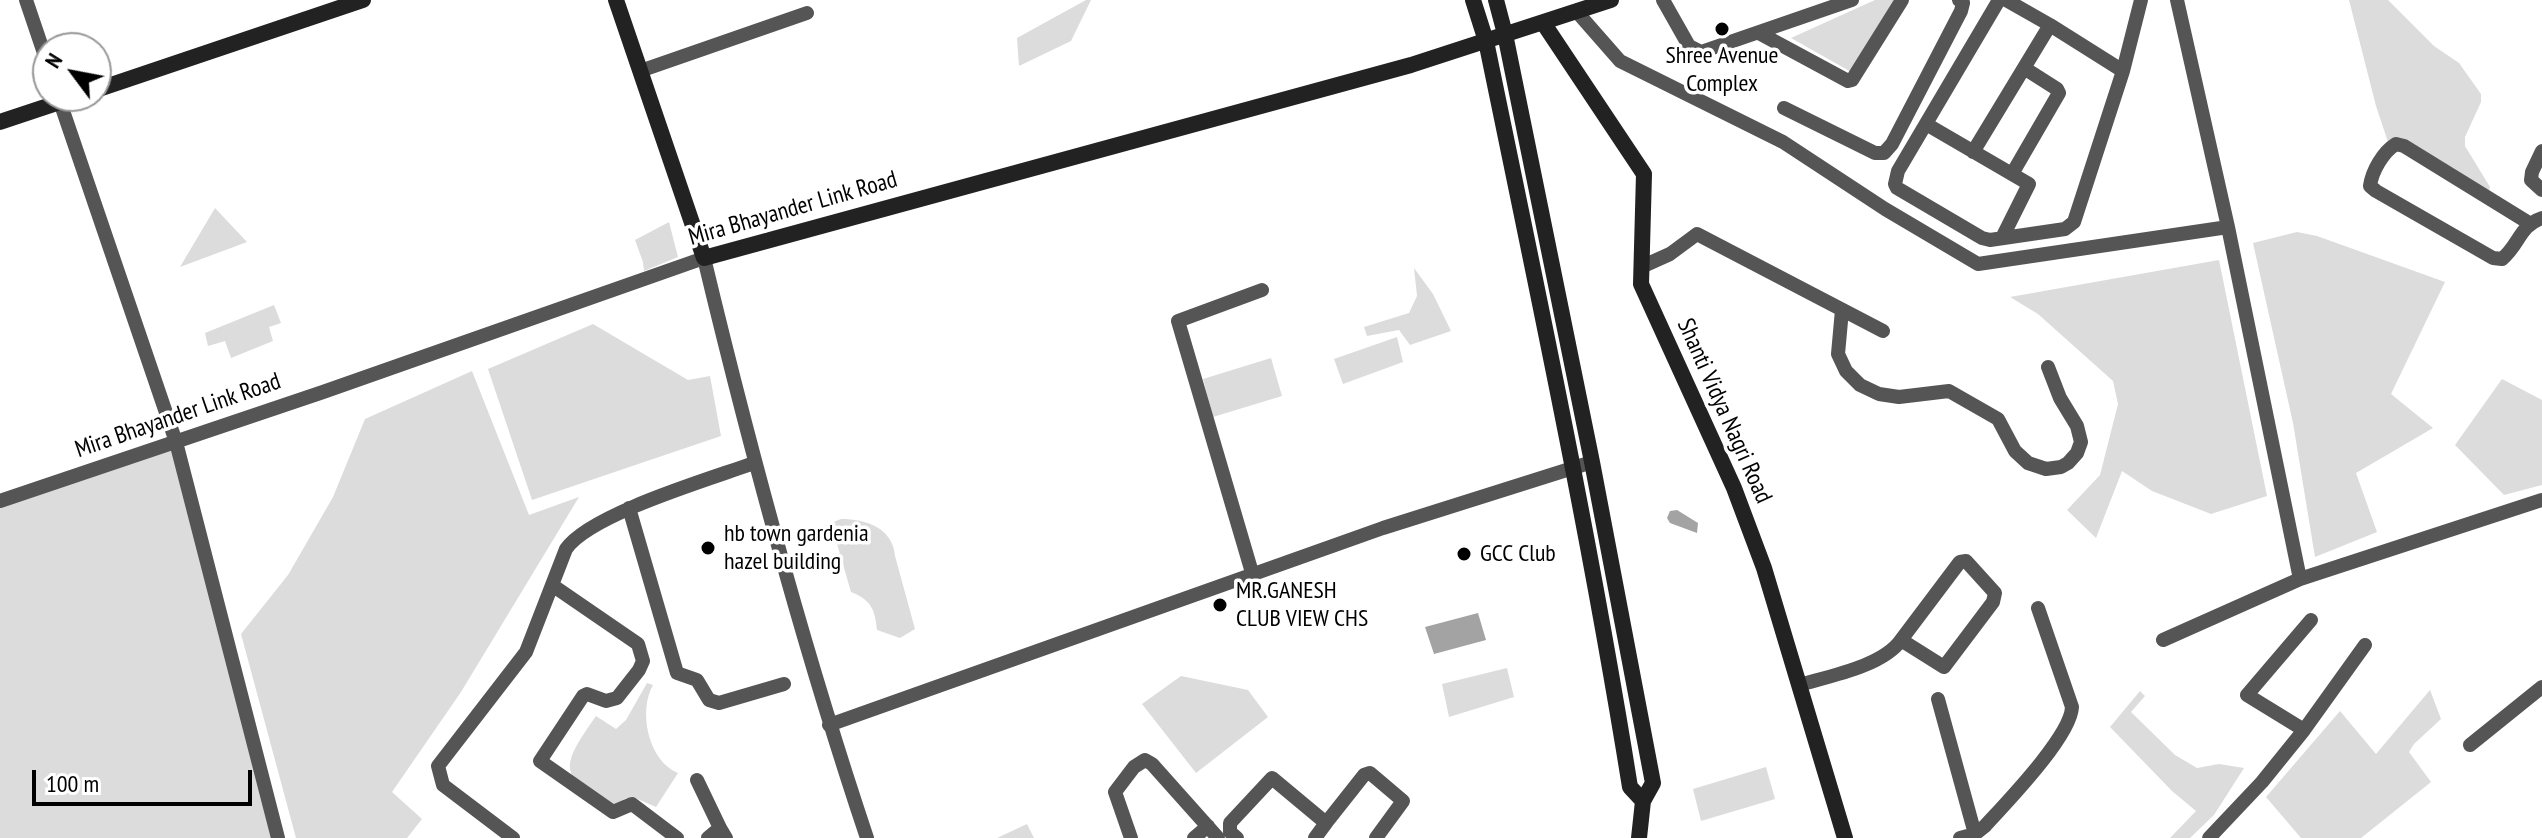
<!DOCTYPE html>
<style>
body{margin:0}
#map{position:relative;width:2542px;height:838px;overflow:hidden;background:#fff;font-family:"PT Sans Narrow",sans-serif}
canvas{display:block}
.north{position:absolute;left:32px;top:32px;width:80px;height:80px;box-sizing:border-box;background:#fff;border:2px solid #999;border-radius:50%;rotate:302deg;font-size:22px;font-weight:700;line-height:32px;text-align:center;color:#000}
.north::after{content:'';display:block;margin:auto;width:28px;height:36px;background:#000;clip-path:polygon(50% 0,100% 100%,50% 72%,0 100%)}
.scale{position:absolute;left:32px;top:770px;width:220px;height:36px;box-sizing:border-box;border:4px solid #000;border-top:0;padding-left:10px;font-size:24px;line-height:28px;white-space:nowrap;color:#000;-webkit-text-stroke:6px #fff;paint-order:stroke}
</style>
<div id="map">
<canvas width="2542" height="838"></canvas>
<div class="north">N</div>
<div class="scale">100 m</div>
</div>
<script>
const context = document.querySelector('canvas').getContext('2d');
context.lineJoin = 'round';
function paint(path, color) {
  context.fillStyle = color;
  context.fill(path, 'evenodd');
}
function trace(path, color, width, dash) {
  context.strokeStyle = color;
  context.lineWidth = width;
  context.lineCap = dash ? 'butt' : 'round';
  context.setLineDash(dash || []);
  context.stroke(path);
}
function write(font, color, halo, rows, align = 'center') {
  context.font = font + ' "PT Sans Narrow",sans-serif';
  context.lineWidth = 7;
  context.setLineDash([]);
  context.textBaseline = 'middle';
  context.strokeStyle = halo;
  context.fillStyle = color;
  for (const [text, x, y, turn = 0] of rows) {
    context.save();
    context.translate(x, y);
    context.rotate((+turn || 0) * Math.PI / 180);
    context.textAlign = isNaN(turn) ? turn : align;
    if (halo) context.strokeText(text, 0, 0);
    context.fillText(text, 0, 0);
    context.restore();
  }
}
const green = new Path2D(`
 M 1086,0 L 1091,0 L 1071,41 L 1019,66 L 1017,38 Z
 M 1875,0 L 1896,0 L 1853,73 L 1791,38 Z
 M 2349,0 L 2388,0 L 2434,46 L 2459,63 L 2481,94 L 2481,102 L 2465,137 L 2465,146 L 2490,187 L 2488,195 L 2388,142 L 2376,106 Z
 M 215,208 L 247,242 L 180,267 Z
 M 669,222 L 678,257 L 644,271 L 643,262 L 635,240 Z
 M 2297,232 L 2317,236 L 2445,282 L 2391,394 L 2433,428 L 2356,473 L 2377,532 L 2315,557 L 2293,423 L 2253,243 Z
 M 2219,260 L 2267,496 L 2211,514 L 2152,491 L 2122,471 L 2096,538 L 2067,510 L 2100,475 L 2118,404 L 2113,381 L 2038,314 L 2010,297 Z
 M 1414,268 L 1433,294 L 1451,331 L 1410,345 L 1399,330 L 1367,336 L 1364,327 L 1409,313 L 1417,296 Z
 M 274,305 L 281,323 L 269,327 L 273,341 L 231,358 L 225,341 L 208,346 L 205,333 Z
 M 593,324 L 688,380 L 710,376 L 721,436 L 532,500 L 488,369 Z
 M 1397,337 L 1403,362 L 1343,384 L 1334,359 Z
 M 1271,358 L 1282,396 L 1213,417 L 1203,379 Z
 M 472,371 L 529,515 L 579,497 L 461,692 L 392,792 L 422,819 L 407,838 L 296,838 L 241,634 L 288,575 L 333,497 L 365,419 Z
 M 2502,379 L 2542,400 L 2542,485 L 2504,495 L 2455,445 Z
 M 176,442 L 277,838 L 0,838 L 0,501 Z
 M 841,519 C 866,519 893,528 895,556 L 915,629 L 900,638 L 877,630 C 875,609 871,600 851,592 L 831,523 Z
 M 1507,668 L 1514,697 L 1449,717 L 1442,684 Z
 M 1181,676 L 1248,690 L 1268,717 L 1196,773 L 1142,704 Z
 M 647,683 L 653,685 C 638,711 648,761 678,773 L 656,807 L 633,797 L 624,799 L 616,808 C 559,776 558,770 596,716 L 616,729 L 626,720 Z
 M 2430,690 L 2441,719 L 2414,744 L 2409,752 L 2431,782 L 2361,838 L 2301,838 L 2266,797 L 2340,711 L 2376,754 Z
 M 2140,691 L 2145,696 L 2131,712 L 2175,755 L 2197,768 L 2219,764 L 2244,768 L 2214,815 L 2190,838 L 2170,838 L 2196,811 L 2172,791 L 2110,727 Z
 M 1766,767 L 1775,799 L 1701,821 L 1693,789 Z
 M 1027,824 L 1034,838 L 997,838 Z`);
const water = new Path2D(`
 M 1677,510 L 1698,523 L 1697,533 L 1670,523 L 1667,518 L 1670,511 Z
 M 1478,613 L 1486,640 L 1434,654 L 1425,627 Z`);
const street = new Path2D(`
 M 26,0 L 48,65
 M 1663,0 L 1689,46 L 1701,52 L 1852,0
 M 1999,0 L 1898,171 L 1895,184 L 1897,188 L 1982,238 L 1990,240 L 2065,229 L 2074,222 L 2123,71 L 2141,0
 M 2006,0 L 2050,25
 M 2177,0 L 2228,227 L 2300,579
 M 1577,12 L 1620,61 L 1783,142 L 1885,209 L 1978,264 L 2228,227
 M 1759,33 L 1848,81 L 1852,80 L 1902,0
 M 640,71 L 807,13
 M 58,96 L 176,442 L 278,838
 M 1784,108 L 1875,153 L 1884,153 L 1892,144 L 1961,11 L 1963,3 L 1959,0
 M 1926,124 L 2029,184 L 2002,238
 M 2542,151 L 2532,172 L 2531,180 L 2542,190
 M 1973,152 L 2050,25 L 2123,71
 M 2012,174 L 2059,93 L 2057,89 L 2024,68
 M 2529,223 L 2404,146 L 2396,144 C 2383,152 2372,171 2370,186 L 2376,191 L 2493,258 L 2502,259 C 2520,244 2519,226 2542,218
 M 1641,267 L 1670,254 L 1697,234 L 1883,331
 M 1842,310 L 1838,354 L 1846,371 L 1860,385 L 1879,394 L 1899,397 L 1949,391 L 1998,419 L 2015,451 L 2028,463 L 2046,469 L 2061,467 L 2068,463 L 2077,453 L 2081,442 L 2077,426 L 2060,398 L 2048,367
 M 0,501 L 323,392 L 704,258 C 751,454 803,647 867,838
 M 629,508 L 677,673 L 697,680 L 709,700 L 719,703 L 784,684
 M 1253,576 L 1178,321 L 1262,290
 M 552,585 L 638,644 L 643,661 L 639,670 L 617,698 L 606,701 L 587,694 L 583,696 L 540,761 L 613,812 L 632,804 L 677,838
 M 2163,640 L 2300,579 L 2542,500
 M 1799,685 C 1830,676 1883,666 1901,640 L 1959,563 L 1960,562 L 1966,561 L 1995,593 L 1993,602 L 1944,667 L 1901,640
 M 1938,699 L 1975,834
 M 829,725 L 1383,528 L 1592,462
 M 2304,730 L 2365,645
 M 2470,745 L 2542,687
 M 697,780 L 720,828
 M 1326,823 L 1364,775 L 1370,773 L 1403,801 L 1376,838
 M 513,838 L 443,785 L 438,766 L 526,652 L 566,549 C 590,514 710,479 754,463
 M 708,838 L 720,828 L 726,838
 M 1131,838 L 1115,792 L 1134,767 L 1145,760 L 1152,764 L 1218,838
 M 1194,838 L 1208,826
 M 1237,838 L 1230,832 L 1230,823 L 1272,778 L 1326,823 L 1315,838
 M 1960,838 L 1975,834 L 1985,826 C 2006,803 2071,736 2072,707 L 2038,608
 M 2209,838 L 2262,782 L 2304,730 L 2247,695 L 2311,620`);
const secondary = new Path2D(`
 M 616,0 L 704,258 L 1411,65 L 1611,0
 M 1473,0 L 1486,41 C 1537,289 1590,537 1630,787 L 1643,801
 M 1496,0 L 1505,34 L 1592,462 L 1653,783 L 1643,801 L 1639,838
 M 1544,24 L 1644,174 L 1641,284 L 1734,488 L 1764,568 L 1845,838
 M 96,90 L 363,0
 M 0,122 L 78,96`);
const markers = [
 [1722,29,8,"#000"],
 [708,548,8,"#000"],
 [1464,554,8,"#000"],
 [1220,605,8,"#000"]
];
const poiNames = [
 ["Shree Avenue",1722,56,"center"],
 ["Complex",1722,84,"center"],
 ["hb town gardenia",724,534],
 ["hazel building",724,562],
 ["GCC Club",1480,554],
 ["MR.GANESH",1236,591],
 ["CLUB VIEW CHS",1236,619]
];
const streetNames = [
 ["Mira Bhayander Link Road",793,209,-16],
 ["Shanti Vidya Nagri Road",1724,411,66],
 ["Mira Bhayander Link Road",178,416,-19]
];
paint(green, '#dcdcdc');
paint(water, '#a3a3a3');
trace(street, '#555', 14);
trace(secondary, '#222', 16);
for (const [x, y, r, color] of markers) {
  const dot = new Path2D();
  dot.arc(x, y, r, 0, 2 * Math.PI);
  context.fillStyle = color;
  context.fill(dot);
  trace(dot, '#fff', 3);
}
write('24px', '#000', '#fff', poiNames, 'left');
write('24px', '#000', '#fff', streetNames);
</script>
